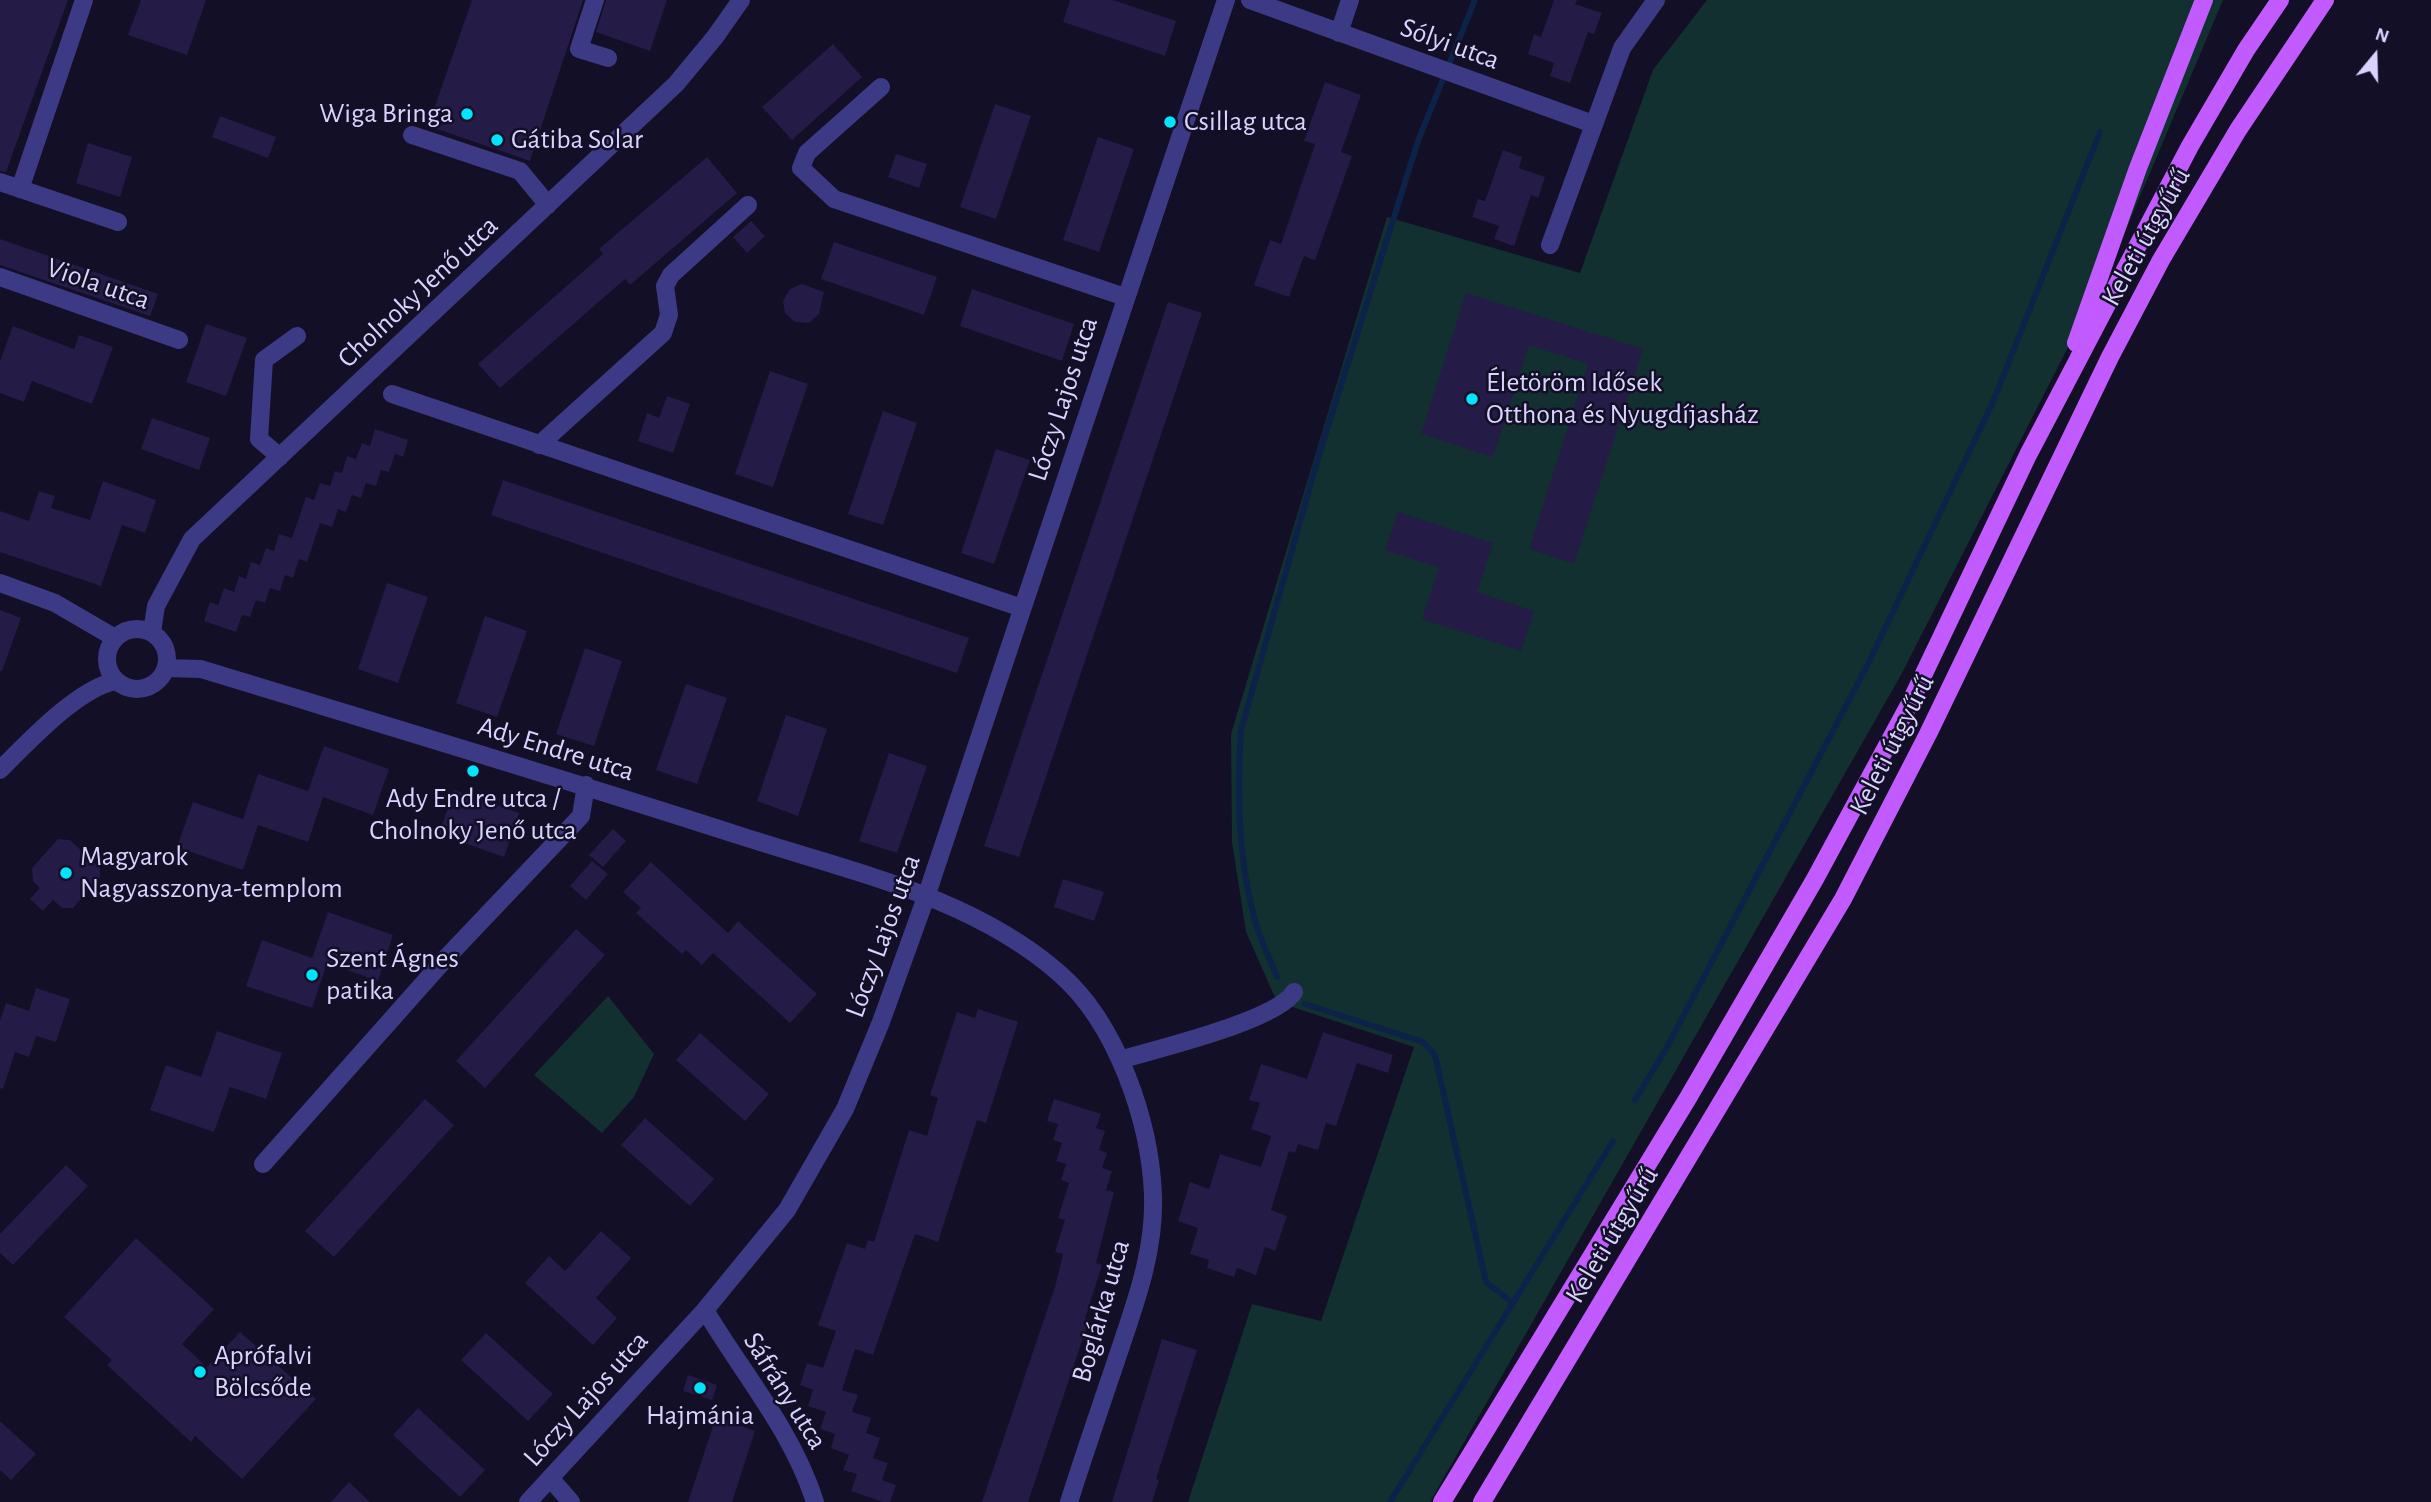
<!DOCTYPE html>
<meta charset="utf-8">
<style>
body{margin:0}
#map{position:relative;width:2431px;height:1502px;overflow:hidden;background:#130f26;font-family:"Alegreya Sans",sans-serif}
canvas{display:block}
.north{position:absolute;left:2340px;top:21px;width:70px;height:70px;-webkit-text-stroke:5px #130f26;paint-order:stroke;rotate:19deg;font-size:19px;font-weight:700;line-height:28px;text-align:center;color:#d9d4ff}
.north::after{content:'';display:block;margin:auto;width:24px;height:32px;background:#d9d4ff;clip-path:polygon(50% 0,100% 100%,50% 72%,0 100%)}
</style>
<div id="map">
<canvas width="2431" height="1502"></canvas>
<div class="north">N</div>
</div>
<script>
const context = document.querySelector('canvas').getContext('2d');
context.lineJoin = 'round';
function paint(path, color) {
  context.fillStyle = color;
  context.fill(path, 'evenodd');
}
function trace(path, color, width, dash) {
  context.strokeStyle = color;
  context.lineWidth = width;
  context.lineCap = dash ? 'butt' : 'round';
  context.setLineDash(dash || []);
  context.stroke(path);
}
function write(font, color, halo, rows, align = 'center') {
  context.font = font + ' "Alegreya Sans",sans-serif';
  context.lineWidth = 5;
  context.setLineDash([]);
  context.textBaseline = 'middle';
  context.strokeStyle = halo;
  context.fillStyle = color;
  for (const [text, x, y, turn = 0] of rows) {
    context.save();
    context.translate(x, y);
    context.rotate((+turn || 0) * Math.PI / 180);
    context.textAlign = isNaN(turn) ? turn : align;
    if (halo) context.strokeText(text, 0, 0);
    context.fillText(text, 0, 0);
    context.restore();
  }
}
const green = new Path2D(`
 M 1707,0 L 2223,0 L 2116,253 L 1901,675 L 1430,1502 L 1188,1502 L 1252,1304 L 1321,1321 L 1414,1047 L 1277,1002 L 1246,932 L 1232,842 L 1231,734 L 1387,217 L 1580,273 L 1653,70 Z
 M 608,996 L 654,1054 L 634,1097 L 602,1133 L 534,1075 Z`);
const stream = new Path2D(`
 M 1277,977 C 1270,958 1259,938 1254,917 C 1238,856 1237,793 1241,730 L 1319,455 L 1418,141 L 1475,0
 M 1305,1004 L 1423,1042 L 1435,1055 L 1486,1282 L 1513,1303
 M 1635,1100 L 1666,1049 L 1868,664 L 1993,402 L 2100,132
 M 1390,1502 L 1613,1141`);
const building = new Path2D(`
 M 0,0 L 68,0 L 6,172 L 0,171 Z
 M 141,0 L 206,0 L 187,55 L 128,35 Z
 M 472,0 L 583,0 L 530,161 L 428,126 Z
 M 606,0 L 667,0 L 650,51 L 596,32 Z
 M 1070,0 L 1113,0 L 1176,21 L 1165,56 L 1063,22 Z
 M 1554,0 L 1577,0 L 1575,4 L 1602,13 L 1594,34 L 1588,32 L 1570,83 L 1550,76 L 1554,63 L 1528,54 L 1534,34 L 1541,37 Z
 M 833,44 L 862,77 L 792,140 L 762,107 Z
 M 1325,82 L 1361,95 L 1341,152 L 1352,156 L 1315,260 L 1304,256 L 1289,297 L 1254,285 L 1270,240 L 1281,244 L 1315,144 L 1304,141 Z
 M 995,104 L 1031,116 L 996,219 L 960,207 Z
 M 220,116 L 276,137 L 268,158 L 212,137 Z
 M 1098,137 L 1134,149 L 1099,252 L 1063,240 Z
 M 88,143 L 132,157 L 120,197 L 76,183 Z
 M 1503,150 L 1522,157 L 1519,168 L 1545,177 L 1538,198 L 1531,195 L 1514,246 L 1494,239 L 1499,226 L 1472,217 L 1478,199 L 1485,201 Z
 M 896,154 L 927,164 L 919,188 L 888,177 Z
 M 707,157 L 737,193 L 630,285 L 625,279 L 500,388 L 478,364 L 603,254 L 599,249 Z
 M 751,221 L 765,236 L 747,253 L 733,237 Z
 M 0,239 L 158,294 L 150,316 L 0,265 Z
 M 834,242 L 937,277 L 924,315 L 821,279 Z
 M 802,284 L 824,292 L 819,314 L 809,323 L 795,322 L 785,313 L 783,301 L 790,289 Z
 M 972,289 L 1074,324 L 1062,361 L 960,326 Z
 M 1466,293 L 1643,349 L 1574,564 L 1529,549 L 1588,364 L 1529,345 L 1493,457 L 1421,434 Z
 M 1168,302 L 1202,313 L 1019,857 L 984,846 Z
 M 206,324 L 247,338 L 226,396 L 186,382 Z
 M 13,326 L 74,349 L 79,335 L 113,347 L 92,404 L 32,381 L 24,402 L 0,393 L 0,361 Z
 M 770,371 L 808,384 L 773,487 L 735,474 Z
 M 667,396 L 690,404 L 673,453 L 638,441 L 647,413 L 659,418 Z
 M 883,411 L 917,423 L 883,525 L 848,514 Z
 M 152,418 L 210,438 L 199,470 L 141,449 Z
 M 375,429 L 408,440 L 403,457 L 395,454 L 389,472 L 381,470 L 376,486 L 366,483 L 361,498 L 352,495 L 346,512 L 338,509 L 332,527 L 320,523 L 307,562 L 299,559 L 293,578 L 285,575 L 280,591 L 270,588 L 265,603 L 256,600 L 250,617 L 242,615 L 236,632 L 204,621 L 210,602 L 218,605 L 224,588 L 234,592 L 239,576 L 246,579 L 251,562 L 260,565 L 266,548 L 274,551 L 279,534 L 292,538 L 306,497 L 314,500 L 320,483 L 330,486 L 335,471 L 342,473 L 347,456 L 356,459 L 362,443 L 370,446 Z
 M 996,449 L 1030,460 L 994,564 L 961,553 Z
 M 503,480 L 969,638 L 957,673 L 491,515 Z
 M 103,481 L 156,500 L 145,533 L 122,525 L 101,586 L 0,552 L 0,511 L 29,521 L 39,491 L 55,496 L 51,508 L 90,520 Z
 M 1398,512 L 1493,543 L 1477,592 L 1534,611 L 1521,651 L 1422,619 L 1439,568 L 1385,550 Z
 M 387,583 L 428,597 L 398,683 L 358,669 Z
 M 0,610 L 21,618 L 2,671 L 0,671 Z
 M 485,616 L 527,631 L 497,717 L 456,703 Z
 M 585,648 L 622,661 L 594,746 L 556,734 Z
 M 686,684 L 727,698 L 697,784 L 656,770 Z
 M 786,715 L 827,729 L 798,816 L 757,801 Z
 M 324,746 L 389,769 L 373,815 L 323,797 L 308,842 L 258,825 L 243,870 L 177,847 L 193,802 L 243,819 L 258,774 L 308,791 Z
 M 889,753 L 927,766 L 897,853 L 859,841 Z
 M 454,790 L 519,813 L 504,857 L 439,834 Z
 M 613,829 L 626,841 L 603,867 L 589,855 Z
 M 58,839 L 70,840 L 100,868 L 100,878 L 73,908 L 62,908 L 53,900 L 43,911 L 30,899 L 40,888 L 33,881 L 32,868 Z
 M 592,861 L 608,874 L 586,900 L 570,886 Z
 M 651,862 L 728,933 L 738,921 L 817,994 L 790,1023 L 713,953 L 702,965 L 686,950 L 682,954 L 636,913 L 641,908 L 623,892 Z
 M 1063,879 L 1104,892 L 1094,921 L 1054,907 Z
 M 328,912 L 393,935 L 378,981 L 327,963 L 312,1008 L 246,986 L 262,940 L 312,958 Z
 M 576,929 L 605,955 L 485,1088 L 456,1061 Z
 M 36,988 L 70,999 L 56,1042 L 36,1036 L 29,1057 L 15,1052 L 3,1089 L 0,1088 L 0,1021 L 6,1003 L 29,1011 Z
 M 978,1009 L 1018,1022 L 986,1123 L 977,1120 L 938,1242 L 915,1234 L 873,1355 L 855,1349 L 842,1390 L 858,1395 L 852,1412 L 871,1418 L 866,1433 L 880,1438 L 873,1458 L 888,1463 L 882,1480 L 896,1485 L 890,1502 L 883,1502 L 851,1491 L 857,1474 L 843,1470 L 849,1455 L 831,1448 L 835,1434 L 820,1429 L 826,1412 L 808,1406 L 813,1390 L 800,1385 L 807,1363 L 823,1368 L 836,1331 L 818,1325 L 847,1243 L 865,1249 L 868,1240 L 874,1242 L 909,1130 L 927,1136 L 938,1098 L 930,1095 L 957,1012 L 975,1018 Z
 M 217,1031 L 282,1053 L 266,1099 L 230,1087 L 214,1132 L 150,1110 L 166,1065 L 201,1077 Z
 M 1323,1032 L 1393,1055 L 1388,1073 L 1357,1063 L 1336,1126 L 1326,1123 L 1318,1150 L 1298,1144 L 1295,1153 L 1289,1151 L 1271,1210 L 1287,1216 L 1275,1251 L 1265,1247 L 1256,1275 L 1237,1268 L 1234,1277 L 1207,1268 L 1209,1260 L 1190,1254 L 1198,1228 L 1178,1221 L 1190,1182 L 1209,1189 L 1220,1154 L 1261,1167 L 1271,1136 L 1251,1129 L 1260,1103 L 1249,1100 L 1261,1064 L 1307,1079 Z
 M 700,1033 L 769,1094 L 745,1121 L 676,1060 Z
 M 425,1099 L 454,1125 L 334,1257 L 305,1231 Z
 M 1054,1099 L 1101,1114 L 1096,1128 L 1105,1131 L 1099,1150 L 1107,1153 L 1102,1168 L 1112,1171 L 1106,1190 L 1114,1192 L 1096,1263 L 1102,1265 L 1085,1319 L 1089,1320 L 1028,1502 L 982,1502 L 1055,1287 L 1063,1254 L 1055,1252 L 1065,1220 L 1058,1218 L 1069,1183 L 1061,1180 L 1066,1164 L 1056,1161 L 1062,1143 L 1053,1140 L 1058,1124 L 1047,1121 Z
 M 645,1118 L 714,1179 L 690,1206 L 621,1145 Z
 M 66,1165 L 88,1186 L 13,1265 L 0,1253 L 0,1234 Z
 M 601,1231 L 631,1258 L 596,1298 L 617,1318 L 593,1345 L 525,1283 L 549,1256 L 565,1271 Z
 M 136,1238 L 214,1309 L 182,1344 L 207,1367 L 240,1332 L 316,1399 L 242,1479 L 195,1436 L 191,1442 L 107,1365 L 112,1360 L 64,1317 Z
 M 486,1333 L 553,1394 L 528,1421 L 461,1360 Z
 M 1162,1339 L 1197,1350 L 1156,1479 L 1159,1480 L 1152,1502 L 1112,1502 Z
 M 688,1375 L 717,1385 L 712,1400 L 683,1391 Z
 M 418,1408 L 485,1470 L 460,1497 L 393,1435 Z
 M 716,1417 L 755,1431 L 732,1502 L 688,1502 Z
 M 0,1421 L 36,1454 L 11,1480 L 0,1470 Z
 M 349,1482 L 370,1502 L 331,1502 Z`);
const minor = new Path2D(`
 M 595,0 L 579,49 L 608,58
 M 1250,0 L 1593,124
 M 1339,33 L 1350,0
 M 881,87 L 807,153 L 801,168 L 834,199 L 1125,297
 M 412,135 L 520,171 L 548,205
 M 0,182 L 118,222
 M 20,189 L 84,0
 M 1550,245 L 1622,48 L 1656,0
 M 0,277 L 179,340
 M 392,394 L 1022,608
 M 539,445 L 663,333 L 669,315 L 665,286 L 671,275 L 748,205
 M 280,457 L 259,439 L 264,360 L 297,336
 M 0,583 L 55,603 L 115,638
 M107 659a30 30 0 1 1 60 0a30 30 0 1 1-60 0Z
 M 152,632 L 156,606 L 192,539 L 676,84 L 715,37 L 741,0
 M 166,668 L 201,669 C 381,724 562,778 741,836 C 849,871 973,897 1060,974 C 1117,1024 1150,1121 1153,1195 C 1155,1254 1134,1306 1116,1361 C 1100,1408 1084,1455 1069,1502
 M 0,770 C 27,743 78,688 116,681
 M 1120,1060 C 1156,1049 1276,1021 1294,992
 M 263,1164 L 446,958 L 581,816 L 586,785
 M 705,1310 C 743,1374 792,1430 815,1502
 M 550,1478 L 571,1502
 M 528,1502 L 705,1310 L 787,1210 L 845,1109 L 881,1022 L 926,897 L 1226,0`);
const major = new Path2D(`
 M 2076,343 L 2138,168 L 2204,0
 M 1442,1502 L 1688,1098 L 1815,879 L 1909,705 L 2028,455 L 2190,146 L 2246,50 L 2280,0
 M 1482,1502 L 1843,899 L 1928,734 L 2110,357 L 2161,260 L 2238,130 L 2325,0`);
const markers = [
 [467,114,7,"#00e5ff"],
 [1170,122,7,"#00e5ff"],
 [497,140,7,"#00e5ff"],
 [1472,399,7,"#00e5ff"],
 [473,771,7,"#00e5ff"],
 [66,873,7,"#00e5ff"],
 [312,975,7,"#00e5ff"],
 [200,1372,7,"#00e5ff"],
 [700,1388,7,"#00e5ff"]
];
const streetNames = [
 ["Sólyi utca",1450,44,20],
 ["Keleti útgyűrű",2146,237,-61],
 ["Viola utca",98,284,19],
 ["Cholnoky Jenő utca",418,292,-43],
 ["Lóczy Lajos utca",1063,399,-72],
 ["Keleti útgyűrű",1892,745,-63],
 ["Ady Endre utca",556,749,17],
 ["Lóczy Lajos utca",883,936,-70],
 ["Keleti útgyűrű",1612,1235,-59],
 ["Boglárka utca",1101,1311,-74],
 ["Sáfrány utca",785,1391,58],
 ["Lóczy Lajos utca",586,1399,-48]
];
const poiNames = [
 ["Wiga Bringa",453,114,"right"],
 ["Csillag utca",1184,122],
 ["Gátiba Solar",511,140],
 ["Életöröm Idősek",1486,383],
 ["Otthona és Nyugdíjasház",1486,415],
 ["Ady Endre utca /",473,799,"center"],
 ["Cholnoky Jenő utca",473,831,"center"],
 ["Magyarok",80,857],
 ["Nagyasszonya-templom",80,889],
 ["Szent Ágnes",326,959],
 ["patika",326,991],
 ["Aprófalvi",214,1356],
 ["Bölcsőde",214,1388],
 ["Hajmánia",700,1416,"center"]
];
paint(green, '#12302f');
trace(stream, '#0c2248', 6);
paint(building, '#241b47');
trace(minor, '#3d3a85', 18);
trace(major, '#c25bff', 18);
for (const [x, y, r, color] of markers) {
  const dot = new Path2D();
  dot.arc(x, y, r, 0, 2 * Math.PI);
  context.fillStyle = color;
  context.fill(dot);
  trace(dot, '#130f26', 2.5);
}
write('28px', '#d9d4ff', '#130f26', streetNames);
write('28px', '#d9d4ff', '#130f26', poiNames, 'left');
</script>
